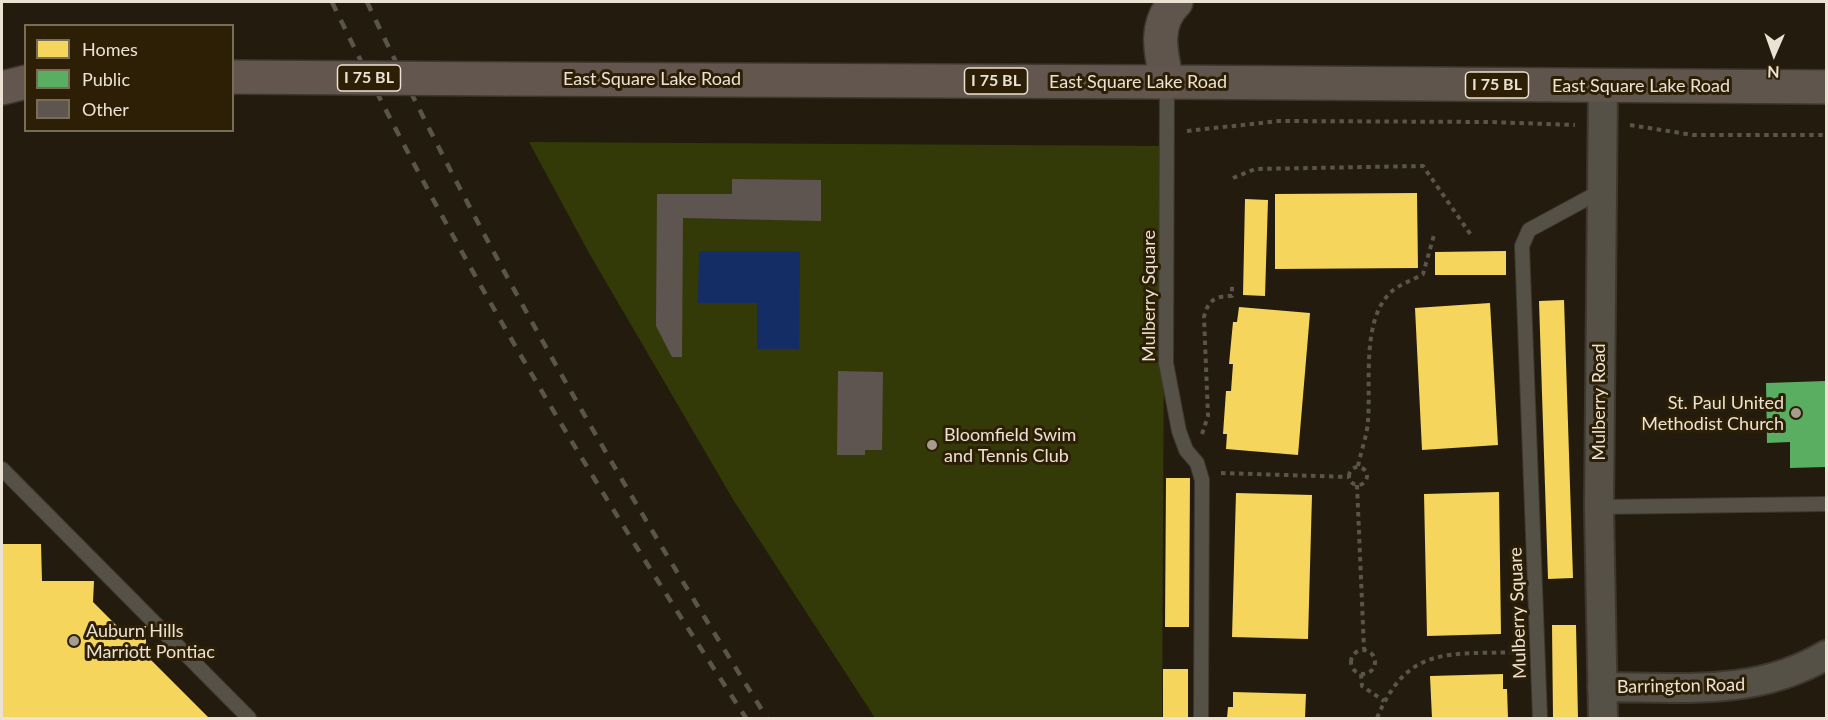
<!DOCTYPE html>
<style>
body{margin:0}
#map{position:relative;width:1828px;height:720px;overflow:hidden;background:#231c0e;font-family:Lato,sans-serif}
canvas{display:block}
.frame{position:absolute;inset:0;border:3px solid #ebe2d3;pointer-events:none}
.legend{position:absolute;left:24px;top:24px;width:210px;height:108px;box-sizing:border-box;background:#2c1f05;border:2px solid #786d57;margin:0;padding:8px 10px;list-style:none;font-size:18px;color:#ebe2d3}
.legend li{display:flex;align-items:center;gap:12px;height:30px}
.legend b{width:30px;border:2px solid #786d57}
.north{position:absolute;left:1744px;top:24px;width:60px;height:60px;-webkit-text-stroke:4px #2c1f05;paint-order:stroke;rotate:182deg;font-size:16px;font-weight:700;line-height:24px;text-align:center;color:#ebe2d3}
.north::after{content:'';display:block;margin:auto;width:21px;height:27px;background:#ebe2d3;clip-path:polygon(50% 0,100% 100%,50% 72%,0 100%)}
</style>
<div id="map">
<canvas width="1828" height="720"></canvas>
<div class="frame"></div>
<ul class="legend">
<li><b style="height:16px;background:#f6d55c"></b>Homes</li>
<li><b style="height:16px;background:#5aae61"></b>Public</li>
<li><b style="height:16px;background:#5e5450"></b>Other</li>
</ul>
<div class="north">N</div>
</div>
<script>
const context = document.querySelector('canvas').getContext('2d');
context.lineJoin = 'round';
function paint(path, color) {
  context.fillStyle = color;
  context.fill(path, 'evenodd');
}
function trace(path, color, width, dash) {
  context.strokeStyle = color;
  context.lineWidth = width;
  context.lineCap = dash ? 'butt' : 'round';
  context.setLineDash(dash || []);
  context.stroke(path);
}
function write(font, color, halo, rows, align = 'center') {
  context.font = font + ' Lato,sans-serif';
  context.lineWidth = 6;
  context.setLineDash([]);
  context.textBaseline = 'middle';
  context.strokeStyle = halo;
  context.fillStyle = color;
  for (const [text, x, y, turn = 0] of rows) {
    context.save();
    context.translate(x, y);
    context.rotate((+turn || 0) * Math.PI / 180);
    context.textAlign = isNaN(turn) ? turn : align;
    if (halo) context.strokeText(text, 0, 0);
    context.fillText(text, 0, 0);
    context.restore();
  }
}
const green = new Path2D(`
 M 529,142 L 1165,146 L 1162,718 L 875,718 L 734,501 L 589,253 Z`);
const water = new Path2D(`
 M 699,251 L 800,251 L 799,349 L 757,349 L 757,303 L 698,303 Z`);
const homes = new Path2D(`
 M 1417,193 L 1418,268 L 1275,269 L 1275,194 Z
 M 1245,199 L 1268,200 L 1265,296 L 1243,295 Z
 M 1506,251 L 1506,275 L 1435,275 L 1435,252 Z
 M 1564,300 L 1573,578 L 1548,579 L 1539,301 Z
 M 1490,303 L 1498,445 L 1422,450 L 1415,308 Z
 M 1239,307 L 1310,313 L 1298,455 L 1226,449 L 1227,434 L 1223,434 L 1226,391 L 1231,391 L 1233,364 L 1229,364 L 1233,322 L 1237,322 Z
 M 1166,478 L 1190,478 L 1189,627 L 1165,627 Z
 M 1499,492 L 1501,634 L 1427,636 L 1424,494 Z
 M 1236,493 L 1312,495 L 1308,639 L 1232,637 Z
 M 2,544 L 41,544 L 42,581 L 94,581 L 93,602 L 117,626 L 146,626 L 146,655 L 209,718 L 2,718 Z
 M 1552,625 L 1576,625 L 1578,718 L 1553,718 Z
 M 1163,669 L 1188,669 L 1188,718 L 1163,718 Z
 M 1503,674 L 1503,689 L 1507,689 L 1508,718 L 1432,718 L 1430,676 Z
 M 1233,692 L 1306,694 L 1305,718 L 1227,718 L 1228,707 L 1233,707 Z`);
const public = new Path2D(`
 M 1826,381 L 1826,467 L 1790,468 L 1790,442 L 1767,443 L 1766,383 Z`);
const building = new Path2D(`
 M 732,179 L 821,180 L 821,221 L 683,218 L 682,357 L 672,357 L 656,326 L 657,194 L 732,194 Z
 M 838,371 L 883,372 L 882,450 L 865,450 L 865,455 L 837,455 Z`);
const path = new Path2D(`
 M 1630,125 L 1693,135 L 1826,135
 M 1187,131 L 1279,121 L 1490,122 L 1575,125
 M 1233,178 L 1255,169 L 1423,166 L 1471,235
 M 1202,434 L 1208,416 L 1204,317 C 1208,300 1215,296 1232,296 L 1232,283
 M 1358,466 C 1361,451 1367,436 1368,421 C 1371,384 1361,320 1391,292 C 1398,285 1413,280 1423,274 L 1434,235
 M1349 476a9 9 0 1 1 18 0a9 9 0 1 1-18 0Z
 M 1221,473 L 1349,477
 M 1357,485 L 1364,649
 M1351 662a12 12 0 1 1 24 0a12 12 0 1 1-24 0Z
 M 1361,674 L 1362,686 L 1384,701
 M 1377,718 C 1408,644 1449,655 1519,652`);
const service = new Path2D(`
 M 1167,82 L 1166,363 L 1179,431 L 1186,450 L 1197,463 L 1202,480 L 1201,718
 M 2,469 L 249,718
 M 1599,507 L 1826,504
 M 1540,718 L 1522,246 L 1529,230 L 1601,191`);
const minor = new Path2D(`
 M 1602,687 C 1682,687 1755,697 1826,655
 M 1603,718 L 1599,507 L 1603,85`);
const trunk = new Path2D(`
 M 1176,2 C 1153,24 1161,54 1167,82 L 1826,87`);
const motorway = new Path2D(`
 M 505,79 L 1167,82
 M 2,88 L 26,82`);
const rail = new Path2D(`
 M 332,2 C 452,251 595,487 746,718
 M 367,2 C 484,249 622,487 767,718`);
const motorwayBridge = new Path2D(`
 M 232,77 L 505,79`);
const markers = [
 [1796,413,6,"#a59d8e"],
 [932,445,6,"#a59d8e"],
 [74,641,6,"#a59d8e"]
];
const shields = [
 [369,78,63],
 [996,81,63],
 [1497,85,63]
];
const shieldNames = [
 ["I 75 BL",369,78],
 ["I 75 BL",996,81],
 ["I 75 BL",1497,85]
];
const streetNames = [
 ["East Square Lake Road",652,79],
 ["East Square Lake Road",1138,82],
 ["East Square Lake Road",1641,86],
 ["Mulberry Square",1149,296,-90],
 ["Mulberry Road",1599,402,-90],
 ["Mulberry Square",1518,613,-92],
 ["Barrington Road",1681,686,-1]
];
const poiNames = [
 ["St. Paul United",1784,403,"right"],
 ["Methodist Church",1784,424,"right"],
 ["Bloomfield Swim",944,435],
 ["and Tennis Club",944,456],
 ["Auburn Hills",86,631],
 ["Marriott Pontiac",86,652]
];
paint(green, '#333a07');
paint(water, '#142d64');
paint(homes, '#f6d55c');
paint(public, '#5aae61');
paint(building, '#5e5450');
trace(service, '#3d372e', 16);
trace(minor, '#3d372e', 32);
trace(trunk, '#3d372e', 36);
trace(motorway, '#3d372e', 36);
trace(path, '#5a544b', 4, [4.5, 4.5]);
trace(service, '#565146', 14);
trace(minor, '#565146', 28);
trace(trunk, '#60554c', 33);
trace(motorway, '#62564e', 33);
trace(rail, '#5a554a', 4.5, [10, 10]);
trace(motorwayBridge, '#3d372e', 36, []);
trace(motorwayBridge, '#62564e', 33);
for (const [x, y, r, color] of markers) {
  const dot = new Path2D();
  dot.arc(x, y, r, 0, 2 * Math.PI);
  context.fillStyle = color;
  context.fill(dot);
  trace(dot, '#2c1f05', 2);
}
for (const [x, y, w] of shields) {
  const box = new Path2D();
  box.roundRect(x - w / 2, y - 13, w, 26, 4.5);
  context.fillStyle = '#2c1f05';
  context.fill(box);
  trace(box, '#ebe2d3', 1.5);
}
write('bold 16px', '#ebe2d3', null, shieldNames);
write('18px', '#ebe2d3', '#2c1f05', streetNames);
write('18px', '#ebe2d3', '#2c1f05', poiNames, 'left');
</script>
